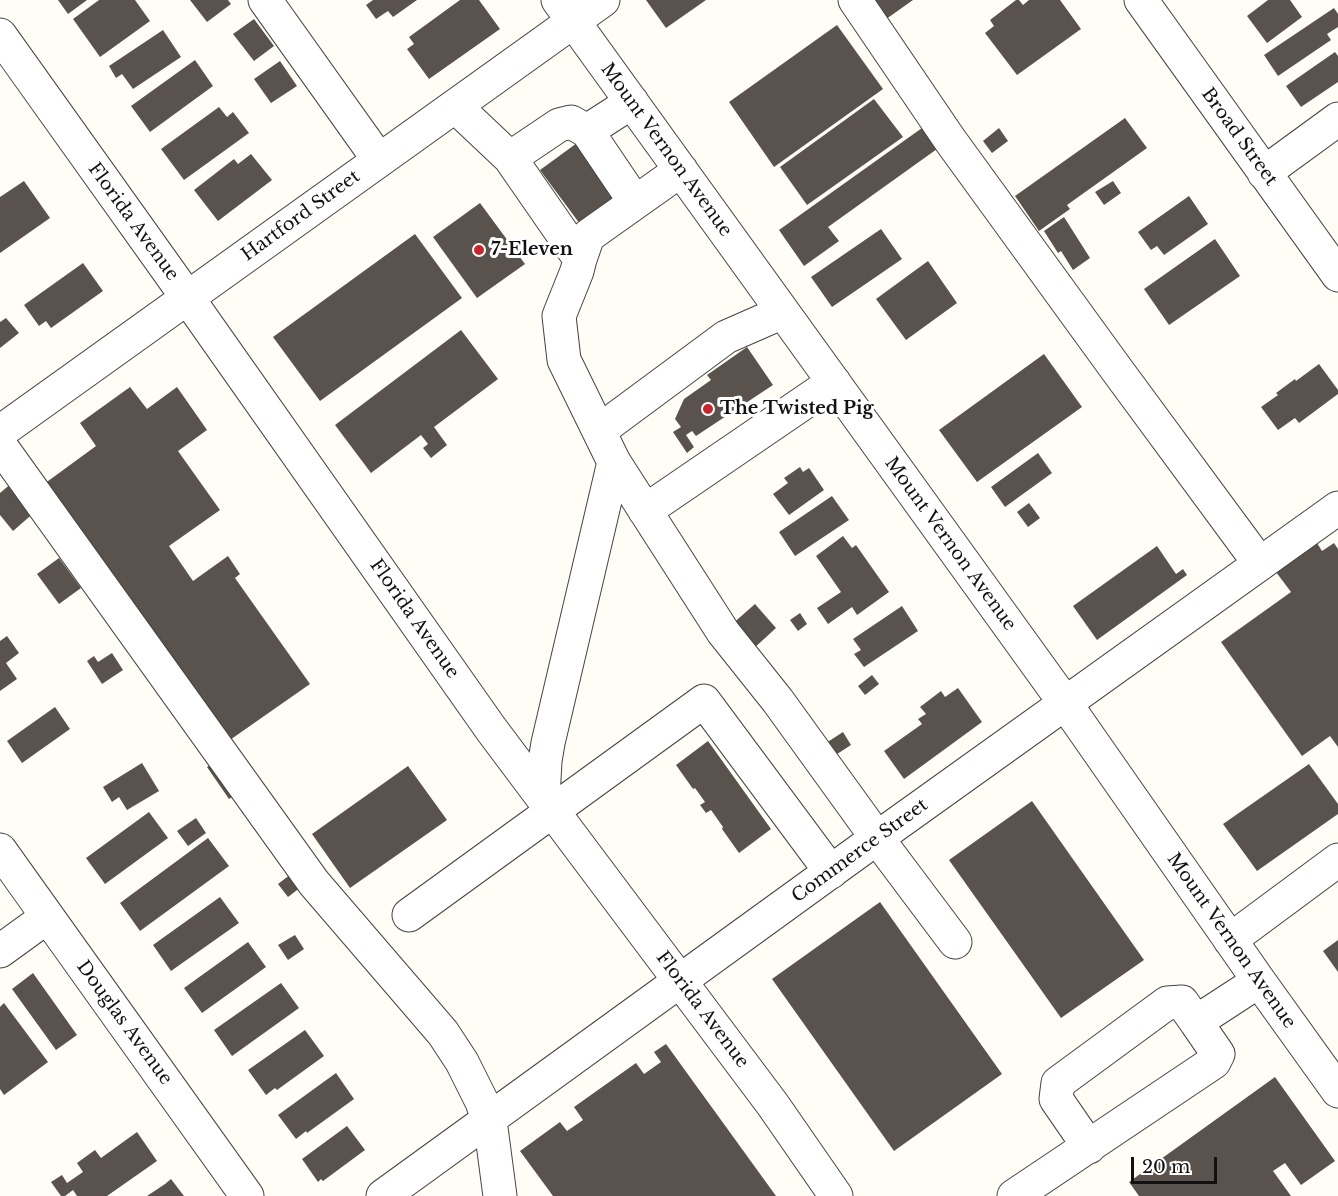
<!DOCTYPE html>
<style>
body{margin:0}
#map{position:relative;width:1338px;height:1196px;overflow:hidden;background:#fffdf5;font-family:"Libre Baskerville",serif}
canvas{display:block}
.scale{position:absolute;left:1131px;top:1157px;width:86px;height:27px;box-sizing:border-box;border:3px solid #111;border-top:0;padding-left:8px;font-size:18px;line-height:21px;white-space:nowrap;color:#111;-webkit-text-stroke:4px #fff;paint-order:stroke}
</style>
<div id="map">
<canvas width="1338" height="1196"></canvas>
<div class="scale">20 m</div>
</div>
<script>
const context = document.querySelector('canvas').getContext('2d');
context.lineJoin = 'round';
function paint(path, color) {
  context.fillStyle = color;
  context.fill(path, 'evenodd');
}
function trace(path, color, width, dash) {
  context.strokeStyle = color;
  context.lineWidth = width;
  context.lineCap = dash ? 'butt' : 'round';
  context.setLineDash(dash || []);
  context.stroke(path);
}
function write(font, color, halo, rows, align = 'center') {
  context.font = font + ' "Libre Baskerville",serif';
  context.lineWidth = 6;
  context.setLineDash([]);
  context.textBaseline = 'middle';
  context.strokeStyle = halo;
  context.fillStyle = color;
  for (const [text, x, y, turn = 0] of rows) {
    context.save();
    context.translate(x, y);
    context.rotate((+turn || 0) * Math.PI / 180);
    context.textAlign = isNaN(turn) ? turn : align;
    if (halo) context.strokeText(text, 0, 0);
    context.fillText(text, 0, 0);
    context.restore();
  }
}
const building = new Path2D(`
 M 58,0 L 87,0 L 68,14 Z
 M 99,0 L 135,0 L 150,21 L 100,57 L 73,19 Z
 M 190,0 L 228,0 L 231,4 L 207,22 Z
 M 373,0 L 417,0 L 393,17 L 388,11 L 376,19 L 366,5 Z
 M 460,0 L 479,0 L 500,29 L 429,79 L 407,49 L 414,44 L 409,37 Z
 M 646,0 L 706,0 L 666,28 Z
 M 867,0 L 913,0 L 882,22 Z
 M 1016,0 L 1019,0 L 1023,5 L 1029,0 L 1060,0 L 1081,29 L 1017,75 L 985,33 L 994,26 L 990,20 Z
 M 1268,0 L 1290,0 L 1302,17 L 1267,43 L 1247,16 Z
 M 1334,8 L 1338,14 L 1338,27 L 1327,34 L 1331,40 L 1278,76 L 1264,55 Z
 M 254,19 L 274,46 L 254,61 L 233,34 Z
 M 837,25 L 883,89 L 774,167 L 729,102 Z
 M 163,30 L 181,57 L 133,89 L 122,74 L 116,78 L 109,66 Z
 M 1335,52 L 1338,56 L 1338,82 L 1301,107 L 1286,86 Z
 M 195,60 L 213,86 L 150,132 L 131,106 Z
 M 280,61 L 297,86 L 271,103 L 254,79 Z
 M 874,99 L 903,137 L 807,205 L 780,167 Z
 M 219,107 L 227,117 L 233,112 L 249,133 L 184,180 L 161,149 Z
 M 1125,118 L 1147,148 L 1067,205 L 1070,209 L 1039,231 L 1015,196 Z
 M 922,128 L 937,149 L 828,227 L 839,241 L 804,266 L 779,230 Z
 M 999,128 L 1008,141 L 992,153 L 983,141 Z
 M 577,143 L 617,197 L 580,224 L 540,170 Z
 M 251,154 L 272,180 L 218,221 L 194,190 L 234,159 L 238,164 Z
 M 24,181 L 50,218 L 0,253 L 0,197 Z
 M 1113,181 L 1121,193 L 1104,205 L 1095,192 Z
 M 1189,196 L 1208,224 L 1164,255 L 1157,246 L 1151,250 L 1138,232 Z
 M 480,203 L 525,264 L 477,298 L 433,237 Z
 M 1064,217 L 1090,258 L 1073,270 L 1061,251 L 1058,253 L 1044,231 Z
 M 881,229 L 902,259 L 832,307 L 811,277 Z
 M 415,234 L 462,298 L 320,401 L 273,337 Z
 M 1215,239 L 1240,276 L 1169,325 L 1144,289 Z
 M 928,261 L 957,303 L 906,340 L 876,299 Z
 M 83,263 L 103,291 L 51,328 L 46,321 L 39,326 L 24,305 Z
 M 6,318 L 19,333 L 0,348 L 0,322 Z
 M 461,330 L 498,379 L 434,427 L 447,445 L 431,458 L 423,448 L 428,444 L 421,435 L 371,473 L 335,425 Z
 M 747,347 L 773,385 L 696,436 L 692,431 L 686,435 L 694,447 L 687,453 L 673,432 L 681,427 L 675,419 L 684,399 L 711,380 L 707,375 Z
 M 1044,354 L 1082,407 L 977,482 L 939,430 Z
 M 1319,364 L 1338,390 L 1338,394 L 1299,423 L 1295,418 L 1278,430 L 1261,407 L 1278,395 L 1276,393 L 1295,379 L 1296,381 Z
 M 130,387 L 147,409 L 177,387 L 207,430 L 178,451 L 220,510 L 169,546 L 193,581 L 228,556 L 240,574 L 235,578 L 310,684 L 227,742 L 44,484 L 96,446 L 80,423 Z
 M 1038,453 L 1052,473 L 1005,507 L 991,487 Z
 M 800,467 L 803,472 L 809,468 L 824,490 L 789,515 L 773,494 L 788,483 L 784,478 Z
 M 13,482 L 36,511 L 13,531 L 0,515 L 0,493 Z
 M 832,496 L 849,520 L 795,556 L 779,532 Z
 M 1029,503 L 1040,518 L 1028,527 L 1017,512 Z
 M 843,536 L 852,548 L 856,545 L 889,592 L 857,615 L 852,607 L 828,624 L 817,608 L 841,592 L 816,556 Z
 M 1317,543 L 1322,551 L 1334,543 L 1338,549 L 1338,747 L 1330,736 L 1302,756 L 1221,642 L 1291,592 L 1276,572 Z
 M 1157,546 L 1176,574 L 1183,569 L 1187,575 L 1097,640 L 1073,606 Z
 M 59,558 L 81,588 L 59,604 L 37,574 Z
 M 755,604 L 776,628 L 752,650 L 730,626 Z
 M 902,606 L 918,631 L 864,667 L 854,654 L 861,650 L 853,639 Z
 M 800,613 L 807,624 L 798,631 L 790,620 Z
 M 7,636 L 19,653 L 6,663 L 17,679 L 0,691 L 0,641 Z
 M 112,653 L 123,670 L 102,684 L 87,661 L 94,656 L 98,662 Z
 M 872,675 L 879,684 L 865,695 L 858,686 Z
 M 958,688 L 982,722 L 904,779 L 884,751 L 922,724 L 918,719 L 926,714 L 920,707 L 941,691 L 945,697 Z
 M 55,707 L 70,729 L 22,763 L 7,741 Z
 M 843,732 L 851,745 L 834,756 L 826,743 Z
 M 708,741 L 771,829 L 739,853 L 722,829 L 723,827 L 711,810 L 706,813 L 700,805 L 705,802 L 695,788 L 693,789 L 676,765 Z
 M 217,760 L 239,792 L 229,799 L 207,767 Z
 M 142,763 L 159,791 L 127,810 L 119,797 L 112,802 L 103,787 Z
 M 1309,764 L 1338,804 L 1338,814 L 1257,871 L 1223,824 Z
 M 408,766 L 447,820 L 350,888 L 312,834 Z
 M 1032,801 L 1144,960 L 1061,1018 L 949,860 Z
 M 149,812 L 168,838 L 105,884 L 86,858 Z
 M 196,818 L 206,833 L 188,846 L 177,831 Z
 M 208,838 L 229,866 L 140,931 L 120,903 Z
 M 291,874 L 301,887 L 288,897 L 278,884 Z
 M 220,897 L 239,923 L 171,971 L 153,945 Z
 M 880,902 L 1002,1074 L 894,1151 L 772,979 Z
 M 295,935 L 304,949 L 288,960 L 278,945 Z
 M 1338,940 L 1338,972 L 1323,951 Z
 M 248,942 L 266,967 L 202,1013 L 184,988 Z
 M 33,973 L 77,1035 L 56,1050 L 12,989 Z
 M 281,983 L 299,1008 L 232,1056 L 214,1030 Z
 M 4,1003 L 48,1062 L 4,1095 L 0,1089 L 0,1007 Z
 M 305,1030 L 324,1056 L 277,1090 L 275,1088 L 266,1095 L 248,1070 Z
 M 666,1044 L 776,1196 L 553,1196 L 520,1151 L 560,1122 L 567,1131 L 583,1120 L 574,1107 L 636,1063 L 644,1074 L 661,1062 L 654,1052 Z
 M 336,1073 L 354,1099 L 307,1133 L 306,1131 L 296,1139 L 278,1115 Z
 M 1275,1077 L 1335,1161 L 1301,1185 L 1285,1163 L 1273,1171 L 1291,1196 L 1139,1196 L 1129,1182 Z
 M 347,1126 L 365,1150 L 323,1181 L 321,1179 L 318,1182 L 302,1159 Z
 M 137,1132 L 157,1161 L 107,1196 L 77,1196 L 73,1190 L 65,1196 L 61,1196 L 51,1182 L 62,1175 L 67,1183 L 83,1172 L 77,1163 L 95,1150 L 101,1158 Z
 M 171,1179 L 184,1196 L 147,1196 L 165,1184 Z`);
const minor = new Path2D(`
 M 265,0 L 379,160
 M 558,0 L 1065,703 L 1259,981 L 1338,1091
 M 855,0 L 950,140 L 1117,370 L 1260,564
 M 1141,0 L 1338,275
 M 0,35 L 187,297 L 491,729 L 773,1105 L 836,1196
 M 632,102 L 587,131 L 635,202
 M 455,106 L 510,158 L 580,259
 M 510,158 L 559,125 L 571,122 L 587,131
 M 681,170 L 588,236 L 580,259 L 577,271 L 559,316 L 564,360 L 614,462 L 723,632 L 778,701 L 877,838 L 955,942
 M 1264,173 L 1338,119
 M 599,431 L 726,337 L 783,312
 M 0,432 L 603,0
 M 0,445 L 314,883 L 443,1033 L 462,1062 L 482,1102 L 491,1128 L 500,1196
 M 645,511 L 834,382
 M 543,798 L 545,761 L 548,743 L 614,462
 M 0,850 L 247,1196
 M 409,915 L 704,701 L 831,872
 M 1230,940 L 1338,860
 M 0,951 L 47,917
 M 1089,1147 L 1056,1099 L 1058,1083 L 1167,1003 L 1182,1002 L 1196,1022
 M 383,1196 L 877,838 L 1338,508
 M 1014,1196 L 1214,1062 L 1218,1054 L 1196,1022 L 1259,981`);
const markers = [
 [479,250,6,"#c4262e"],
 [708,409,6,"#c4262e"]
];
const streetNames = [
 ["Broad Street",1239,137,54],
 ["Mount Vernon Avenue",666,150,54],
 ["Hartford Street",301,216,-36],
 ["Florida Avenue",133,222,54],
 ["Mount Vernon Avenue",950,544,54],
 ["Florida Avenue",414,619,55],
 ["Commerce Street",860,851,-36],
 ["Mount Vernon Avenue",1231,941,55],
 ["Florida Avenue",702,1010,53],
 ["Douglas Avenue",124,1023,54]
];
const poiNames = [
 ["7-Eleven",491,250],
 ["The Twisted Pig",720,409]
];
paint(building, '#5a524d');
trace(minor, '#444', 35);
trace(minor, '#fff', 33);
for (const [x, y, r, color] of markers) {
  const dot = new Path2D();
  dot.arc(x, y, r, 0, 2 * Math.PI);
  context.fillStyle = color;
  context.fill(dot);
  trace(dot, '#fff', 2);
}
write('18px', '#111', '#fff', streetNames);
write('bold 18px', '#111', '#fff', poiNames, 'left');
</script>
